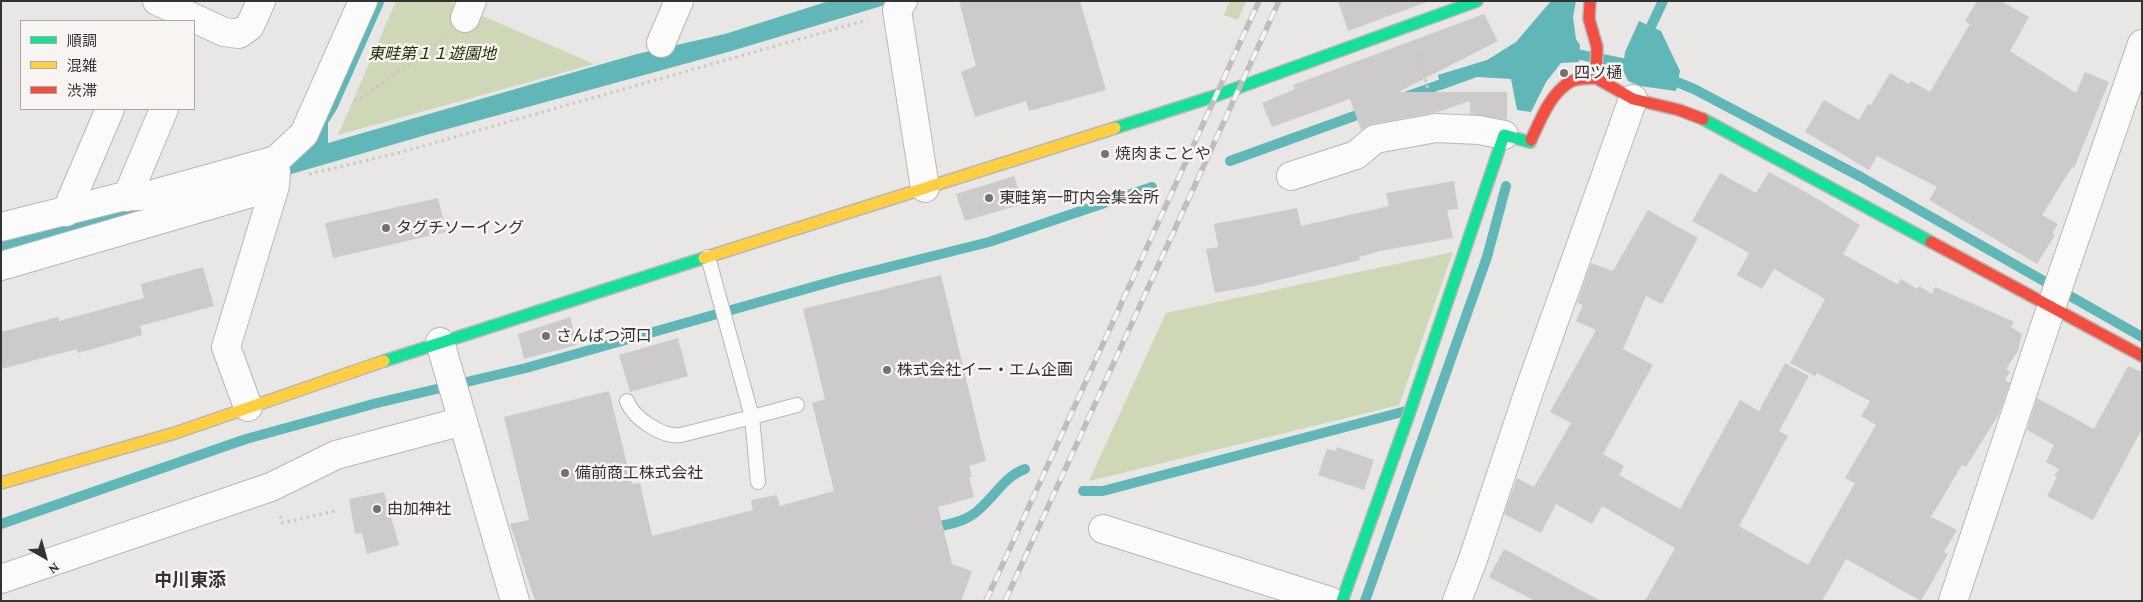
<!DOCTYPE html>
<meta charset="utf-8">
<style>
body{margin:0}
#map{position:relative;width:2143px;height:602px;overflow:hidden;background:#e9e7e6;font-family:"Crimson Pro","Noto Sans JP",serif}
canvas{display:block}
.frame{position:absolute;inset:0;border:2px solid #343332;pointer-events:none}
.legend{position:absolute;left:20px;top:20px;width:175px;height:90px;box-sizing:border-box;background:#f7f4f2;border:1px solid #a9a7a5;margin:0;padding:6px 9px;list-style:none;font-size:15px;color:#343332}
.legend li{display:flex;align-items:center;gap:10px;height:25px}
.legend b{width:25px;border:1px solid #a9a7a5}
.north{position:absolute;left:20px;top:532px;width:50px;height:50px;-webkit-text-stroke:4px #f7f4f2;paint-order:stroke;rotate:142deg;font-size:14px;font-weight:700;line-height:20px;text-align:center;color:#343332}
.north::after{content:'';display:block;margin:auto;width:18px;height:22px;background:#343332;clip-path:polygon(50% 0,100% 100%,50% 72%,0 100%)}
</style>
<div id="map">
<canvas width="2143" height="602"></canvas>
<div class="frame"></div>
<ul class="legend">
<li><b style="height:6px;background:#16e098"></b>順調</li>
<li><b style="height:6px;background:#ffcf43"></b>混雑</li>
<li><b style="height:6px;background:#f24e42"></b>渋滞</li>
</ul>
<div class="north">N</div>
</div>
<script>
const context = document.querySelector('canvas').getContext('2d');
context.lineJoin = 'round';
function paint(path, color) {
  context.fillStyle = color;
  context.fill(path, 'evenodd');
}
function trace(path, color, width, dash) {
  context.strokeStyle = color;
  context.lineWidth = width;
  context.lineCap = dash ? 'butt' : 'round';
  context.setLineDash(dash || []);
  context.stroke(path);
}
function write(font, color, halo, rows, align = 'center') {
  context.font = font + ' "Crimson Pro","Noto Sans JP",serif';
  context.lineWidth = 5;
  context.setLineDash([]);
  context.textBaseline = 'middle';
  context.strokeStyle = halo;
  context.fillStyle = color;
  for (const [text, x, y, turn = 0] of rows) {
    context.save();
    context.translate(x, y);
    context.rotate((+turn || 0) * Math.PI / 180);
    context.textAlign = isNaN(turn) ? turn : align;
    if (halo) context.strokeText(text, 0, 0);
    context.fillText(text, 0, 0);
    context.restore();
  }
}
const green = new Path2D(`
 M 396,1 L 448,1 L 594,64 L 338,135 Z
 M 1230,1 L 1246,1 L 1238,20 L 1224,15 Z
 M 1453,252 L 1399,405 L 1089,481 L 1166,313 Z`);
const water = new Path2D(`
 M 373,1 L 385,1 L 337,109 L 328,123 L 328,143 L 637,54 L 725,34 L 829,1 L 890,1 L 885,5 L 728,52 L 433,133 L 1,258 L 1,237 L 291,158 Z
 M 1551,1 L 1576,1 L 1573,17 L 1576,39 L 1580,45 L 1579,62 L 1561,63 L 1546,82 L 1531,112 L 1517,110 L 1511,79 L 1477,77 L 1441,90 L 1438,75 L 1487,60 L 1516,42 Z
 M 1639,21 L 1661,31 L 1680,71 L 1676,91 L 1640,86 L 1628,81 L 1623,70 L 1625,52 Z`);
const stream = new Path2D(`
 M 1645,39 L 1663,1
 M 1566,52 L 1637,66
 M 1667,78 L 1694,89 L 1861,177 L 2142,337
 M 1408,96 L 1453,80
 M 1230,161 L 1368,111
 M 1083,491 L 1103,491 L 1406,411
 M 1,524 L 246,439 L 377,403 L 526,368 L 841,279 L 989,242 L 1152,187
 M 931,528 C 944,525 961,523 972,515 C 992,502 1002,477 1025,469
 M 1365,601 L 1487,257 L 1506,186`);
const building = new Path2D(`
 M 959,1 L 1080,1 L 1106,90 L 1029,111 L 1026,101 L 975,117 L 961,72 L 976,66 Z
 M 1338,1 L 1430,1 L 1348,31 Z
 M 1977,1 L 2001,1 L 2029,17 L 2010,51 L 2076,93 L 2085,72 L 2109,82 L 2074,168 L 2072,167 L 2042,215 L 2058,224 L 2052,234 L 2055,235 L 2037,264 L 1929,200 L 1937,187 L 1877,156 L 1869,170 L 1805,132 L 1824,100 L 1859,120 L 1868,104 L 1871,105 L 1890,73 L 1909,84 L 1911,81 L 1930,92 L 1970,24 L 1965,21 Z
 M 1484,14 L 1498,41 L 1398,92 L 1507,92 L 1507,120 L 1470,114 L 1470,101 L 1438,112 L 1372,124 L 1361,130 L 1350,99 L 1272,127 L 1262,103 L 1295,89 L 1293,85 Z
 M 1769,172 L 1811,195 L 1860,225 L 1843,254 L 1895,283 L 1898,284 L 1901,279 L 1917,289 L 1919,286 L 1932,294 L 1935,287 L 2014,322 L 2011,327 L 2022,334 L 2018,351 L 2006,369 L 2010,372 L 2005,380 L 2010,383 L 1999,414 L 1966,467 L 1962,465 L 1931,517 L 1957,530 L 1944,552 L 1948,554 L 1921,601 L 1846,559 L 1822,601 L 1645,601 L 1675,548 L 1602,506 L 1592,524 L 1556,504 L 1541,533 L 1504,514 L 1517,478 L 1534,487 L 1571,423 L 1550,412 L 1596,330 L 1576,321 L 1583,305 L 1577,303 L 1591,263 L 1613,271 L 1648,210 L 1698,238 L 1662,304 L 1646,296 L 1623,349 L 1653,365 L 1603,454 L 1624,466 L 1619,475 L 1680,509 L 1740,400 L 1759,411 L 1785,363 L 1809,376 L 1779,431 L 1788,436 L 1739,526 L 1808,565 L 1855,483 L 1845,478 L 1876,425 L 1861,416 L 1870,401 L 1817,373 L 1815,376 L 1790,363 L 1825,299 L 1774,269 L 1762,289 L 1737,275 L 1749,253 L 1692,221 L 1720,173 L 1756,193 Z
 M 1014,176 L 1023,204 L 965,221 L 956,194 Z
 M 1454,181 L 1458,209 L 1447,210 L 1453,238 L 1380,251 L 1359,257 L 1360,260 L 1254,286 L 1215,293 L 1206,249 L 1218,247 L 1214,224 L 1297,208 L 1301,226 L 1389,206 L 1386,193 Z
 M 438,198 L 446,232 L 333,258 L 325,223 Z
 M 203,267 L 214,306 L 140,326 L 142,335 L 78,353 L 77,349 L 1,369 L 1,332 L 58,317 L 59,321 L 144,298 L 141,284 Z
 M 941,275 L 986,461 L 969,466 L 972,477 L 969,477 L 974,497 L 938,507 L 952,564 L 972,571 L 961,601 L 535,601 L 510,524 L 529,520 L 504,417 L 609,391 L 632,484 L 640,483 L 652,536 L 753,510 L 751,500 L 777,495 L 780,506 L 834,491 L 812,403 L 825,399 L 803,309 Z
 M 570,317 L 577,345 L 524,359 L 518,334 Z
 M 678,338 L 688,376 L 630,392 L 619,355 Z
 M 2128,366 L 2142,372 L 2142,429 L 2093,520 L 2047,496 L 2057,477 L 2054,476 L 2059,469 L 2046,462 L 2054,445 L 2027,430 L 2037,398 L 2094,429 Z
 M 1337,447 L 1374,460 L 1364,490 L 1318,475 L 1327,449 L 1336,451 Z
 M 384,492 L 399,545 L 367,554 L 362,533 L 355,534 L 349,499 Z
 M 1504,549 L 1601,601 L 1535,601 L 1489,577 Z`);
const path = new Path2D(`
 M 1419,54 L 1430,97
 M 354,100 L 365,96 L 443,39
 M 309,174 L 402,152 L 867,20
 M 280,516 L 282,523 L 335,511`);
const lane = new Path2D(`
 M 627,401 C 633,418 663,438 681,435 L 752,417 L 708,257
 M 758,482 L 752,417 L 797,405`);
const street = new Path2D(`
 M 157,1 L 224,32 L 239,34 L 250,26 L 261,1
 M 903,1 L 897,10 L 925,188
 M 465,18 L 472,1
 M 661,43 L 679,1
 M 1291,176 L 1356,155 L 1375,139 L 1436,128 L 1479,130 L 1504,135
 M 127,197 L 164,109
 M 66,212 L 110,109
 M 1,227 L 121,197 L 150,195 L 276,160 L 304,134 L 363,1
 M 1,266 L 275,186
 M 440,342 L 515,601
 M 248,407 L 226,347 L 275,186 L 276,172
 M 1103,529 L 1330,601
 M 1,579 L 271,487 L 336,455 L 463,421
 M 1457,601 L 1473,559 L 1528,394 L 1633,99
 M 1953,601 L 2055,296 L 2142,44`);
const fast = new Path2D(`
 M 1703,119 L 1931,242
 M 1115,128 L 1215,96 L 1477,1
 M 384,361 L 704,258
 M 1342,601 L 1408,417 L 1504,135 L 1530,142 L 1531,140`);
const slow = new Path2D(`
 M 704,258 L 1115,128
 M 1,483 L 175,433 L 384,361`);
const jam = new Path2D(`
 M 1590,1 L 1589,19 L 1597,47 L 1596,78 L 1633,99 L 1679,110 L 1703,119
 M 1531,140 C 1540,121 1551,91 1572,81 C 1579,78 1588,79 1596,78
 M 1931,242 L 2142,356`);
const rail = new Path2D(`
 M 986,601 L 1259,1
 M 1005,601 L 1279,1`);
const markers = [
 [1564,73,5,"#737271"],
 [1105,154,5,"#737271"],
 [989,198,5,"#737271"],
 [386,228,5,"#737271"],
 [546,336,5,"#737271"],
 [887,370,5,"#737271"],
 [565,473,5,"#737271"],
 [377,509,5,"#737271"]
];
const parkNames = [
 ["東畦第１１遊園地",432,54]
];
const poiNames = [
 ["四ツ樋",1574,73],
 ["焼肉まことや",1115,154],
 ["東畦第一町内会集会所",999,198],
 ["タグチソーイング",396,228],
 ["さんぱつ河口",556,336],
 ["株式会社イー・エム企画",897,370],
 ["備前商工株式会社",575,473],
 ["由加神社",387,509]
];
const neighbourhoodNames = [
 ["中川東添",190,580]
];
paint(green, '#ced7b6');
paint(water, '#61b7b7');
trace(stream, '#61b7b7', 10);
paint(building, '#cccaca');
trace(lane, '#b8b7b6', 16);
trace(street, '#b8b7b6', 30);
trace(fast, '#b8b7b6', 14);
trace(slow, '#b8b7b6', 14);
trace(jam, '#b8b7b6', 14);
trace(path, '#c9c8c8', 3, [2.5, 4]);
trace(lane, '#fcfbfb', 14);
trace(street, '#fcfbfb', 28);
trace(fast, '#16e098', 11);
trace(slow, '#ffcf43', 11);
trace(jam, '#f24e42', 11);
trace(rail, '#bfbebe', 5.5);
trace(rail, '#f7f4f2', 4, [11]);
for (const [x, y, r, color] of markers) {
  const dot = new Path2D();
  dot.arc(x, y, r, 0, 2 * Math.PI);
  context.fillStyle = color;
  context.fill(dot);
  trace(dot, '#f7f4f2', 2);
}
write('italic 16px', '#263006', '#f7f4f2', parkNames);
write('16px', '#343332', '#f7f4f2', poiNames, 'left');
write('bold 18px', '#343332', '#f7f4f2', neighbourhoodNames);
</script>
